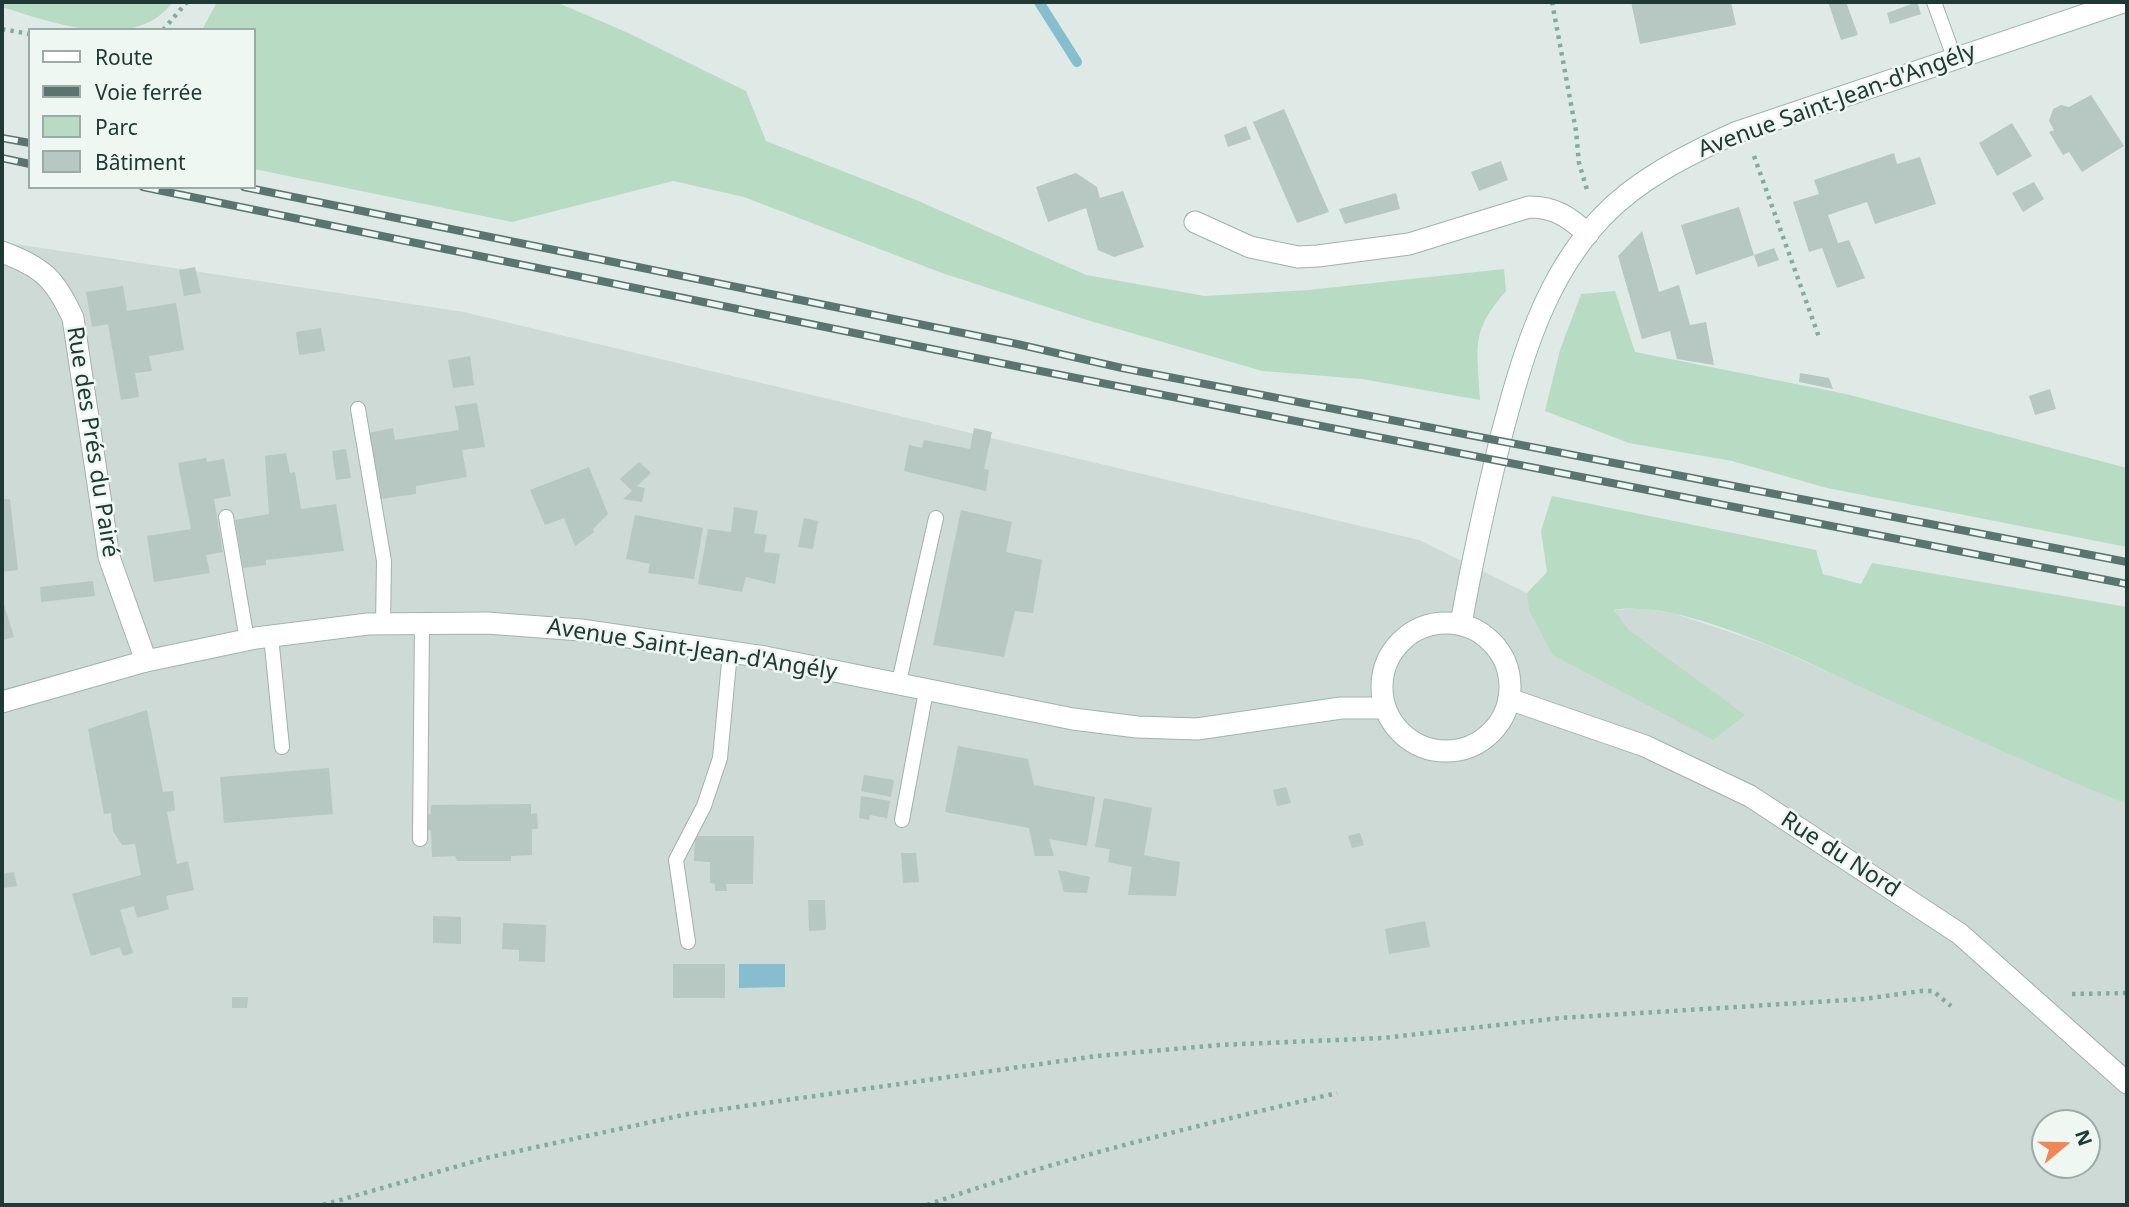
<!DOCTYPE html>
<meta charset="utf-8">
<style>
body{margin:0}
#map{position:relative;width:2129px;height:1207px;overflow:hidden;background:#dfeae6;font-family:"Noto Sans",sans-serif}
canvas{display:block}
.frame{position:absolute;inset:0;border:4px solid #203934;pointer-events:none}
.legend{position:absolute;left:28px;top:28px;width:228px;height:161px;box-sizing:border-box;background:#eff7f3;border:2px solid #9caba7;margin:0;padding:9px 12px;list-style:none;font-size:21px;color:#203934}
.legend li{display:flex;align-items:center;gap:14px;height:35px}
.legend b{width:35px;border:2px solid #9caba7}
.north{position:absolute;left:2031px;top:1109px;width:70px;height:70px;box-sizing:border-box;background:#eff7f3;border:2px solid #9caba7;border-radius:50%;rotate:71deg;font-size:19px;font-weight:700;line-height:28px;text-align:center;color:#203934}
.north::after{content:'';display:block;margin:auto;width:24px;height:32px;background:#ef8857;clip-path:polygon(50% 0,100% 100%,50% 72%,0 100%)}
</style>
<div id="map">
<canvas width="2129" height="1207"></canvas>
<div class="frame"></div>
<ul class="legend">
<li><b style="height:9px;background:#fff"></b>Route</li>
<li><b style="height:9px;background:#5a7570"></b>Voie ferrée</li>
<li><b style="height:19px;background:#b8dbc4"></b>Parc</li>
<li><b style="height:19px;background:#b7c7c2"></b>Bâtiment</li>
</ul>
<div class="north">N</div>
</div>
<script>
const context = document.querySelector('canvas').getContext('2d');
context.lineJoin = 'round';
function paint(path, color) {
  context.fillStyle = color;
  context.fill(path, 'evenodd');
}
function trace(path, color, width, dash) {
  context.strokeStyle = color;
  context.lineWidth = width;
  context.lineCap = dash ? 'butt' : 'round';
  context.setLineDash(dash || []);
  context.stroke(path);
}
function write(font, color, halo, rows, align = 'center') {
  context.font = font + ' "Noto Sans",sans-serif';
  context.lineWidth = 5;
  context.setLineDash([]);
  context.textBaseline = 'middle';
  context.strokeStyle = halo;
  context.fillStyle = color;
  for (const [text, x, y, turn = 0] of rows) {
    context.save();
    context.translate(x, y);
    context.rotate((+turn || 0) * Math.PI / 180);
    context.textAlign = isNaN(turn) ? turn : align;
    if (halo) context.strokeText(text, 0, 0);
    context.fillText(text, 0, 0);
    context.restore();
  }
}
const built = new Path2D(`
 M 2,242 L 464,312 L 1419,540 L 1527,593 L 1530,610 L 1630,631 L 1614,610 L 1640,608 L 1676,614 L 1765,644 L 2127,804 L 2127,1205 L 2,1205 ZM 2045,1123 L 2087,1123 L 2087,1165 L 2045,1165 Z`);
const green = new Path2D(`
 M 2,2 L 173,2 C 134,54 51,22 2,7 Z
 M 217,2 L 556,2 L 626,32 L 746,91 L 766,141 L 916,200 L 1086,275 L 1205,296 L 1308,290 L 1504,269 L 1506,291 C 1469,333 1478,348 1480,400 L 1362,379 L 1262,371 L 1087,320 L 942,273 L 744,197 L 673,181 L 512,222 L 254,169 L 254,30 L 202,30 Z
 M 1615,291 L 1635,352 L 1846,394 L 2127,468 L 2127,547 L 1827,488 L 1732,461 L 1629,443 L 1545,411 L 1560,350 L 1581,294 Z
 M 1552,496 L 1816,550 L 1823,574 L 1861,584 L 1872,563 L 2127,607 L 2127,804 C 2042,770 1958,731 1874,693 C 1810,664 1683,598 1614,610 L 1630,631 L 1745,715 L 1713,740 L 1553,655 L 1529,610 L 1527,593 L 1547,572 L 1541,531 Z`);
const water = new Path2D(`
 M 739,964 L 785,964 L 785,987 L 739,988 Z`);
const stream = new Path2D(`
 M 1039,2 L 1077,62`);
const building = new Path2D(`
 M 1631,2 L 1731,2 L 1736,25 L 1640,44 Z
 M 1828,2 L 1846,2 L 1858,35 L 1841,40 Z
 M 1917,2 L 1921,14 L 1890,24 L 1887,13 Z
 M 2091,95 L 2124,146 L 2082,172 L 2069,152 L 2063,155 L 2049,132 L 2054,130 L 2049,121 L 2053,109 L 2061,105 L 2069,107 Z
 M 1284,109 L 1329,212 L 1297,223 L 1253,122 Z
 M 2012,123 L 2032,156 L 1997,176 L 1979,143 Z
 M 1246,126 L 1251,139 L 1228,147 L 1224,135 Z
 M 1894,153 L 1897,164 L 1920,157 L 1936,204 L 1875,224 L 1867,202 L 1828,215 L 1838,243 L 1849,240 L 1865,278 L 1837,288 L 1822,248 L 1809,252 L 1793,202 L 1819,194 L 1814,180 Z
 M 1501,161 L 1508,180 L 1479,191 L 1471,172 Z
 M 1076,173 L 1097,187 L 1100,198 L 1123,191 L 1144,247 L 1114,257 L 1098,250 L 1086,208 L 1048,222 L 1036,187 Z
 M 2034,182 L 2044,199 L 2023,212 L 2012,193 Z
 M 1396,193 L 1400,209 L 1345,224 L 1339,209 Z
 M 1739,207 L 1754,255 L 1696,275 L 1681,225 Z
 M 1642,231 L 1659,292 L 1679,285 L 1690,325 L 1706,322 L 1714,365 L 1677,359 L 1670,331 L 1642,339 L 1618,256 Z
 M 1774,248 L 1779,260 L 1758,267 L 1754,255 Z
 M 195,267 L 201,293 L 184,296 L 179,270 Z
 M 123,286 L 127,311 L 176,303 L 184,350 L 149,356 L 152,371 L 135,373 L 139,397 L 121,400 L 108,324 L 92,327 L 86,292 Z
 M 321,328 L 325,351 L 299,355 L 296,332 Z
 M 470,356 L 474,385 L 453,388 L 448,360 Z
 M 1800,373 L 1829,378 L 1833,389 L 1799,382 Z
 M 2050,389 L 2056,409 L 2035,415 L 2029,396 Z
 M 477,403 L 485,447 L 462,450 L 467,477 L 416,486 L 416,494 L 380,499 L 369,433 L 393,428 L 395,440 L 459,430 L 455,406 Z
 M 974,428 L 992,432 L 984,469 L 989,470 L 986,491 L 904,471 L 909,445 L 922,448 L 924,440 L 970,449 Z
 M 346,449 L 351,478 L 336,480 L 332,451 Z
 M 286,453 L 290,473 L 295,472 L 301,509 L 336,504 L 344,551 L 266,560 L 266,565 L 243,568 L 235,520 L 269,514 L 265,456 Z
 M 206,458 L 207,462 L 224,459 L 231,496 L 214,499 L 223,552 L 206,555 L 210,573 L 154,582 L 147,536 L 191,529 L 178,463 Z
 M 639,462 L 651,473 L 637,486 L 645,488 L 642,502 L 623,499 L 632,491 L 620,479 Z
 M 589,467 L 608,514 L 593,529 L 594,532 L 575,546 L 564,518 L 545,525 L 530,490 Z
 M 2,499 L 10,499 L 18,570 L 2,572 Z
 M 734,507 L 758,511 L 754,533 L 767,535 L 764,552 L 780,554 L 775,584 L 746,577 L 742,592 L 698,584 L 708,529 L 731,532 Z
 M 961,510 L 1012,522 L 1006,552 L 1042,560 L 1033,613 L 1015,611 L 1004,657 L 933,645 Z
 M 635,515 L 703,528 L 694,579 L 648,573 L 650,564 L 626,559 Z
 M 804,518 L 818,521 L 813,549 L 798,547 Z
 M 93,581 L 95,596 L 41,602 L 40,587 Z
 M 2,598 L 14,637 L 2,640 Z
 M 147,710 L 163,792 L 173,791 L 175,810 L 167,812 L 177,864 L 188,861 L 194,890 L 166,896 L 169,909 L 159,912 L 137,918 L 134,906 L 120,910 L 133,953 L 123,956 L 120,947 L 91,956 L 72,894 L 141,875 L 135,844 L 122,845 L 113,831 L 111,813 L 104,814 L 88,729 Z
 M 958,746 L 1028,759 L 1034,785 L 1095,797 L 1087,846 L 1049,839 L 1054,856 L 1035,856 L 1029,828 L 945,812 Z
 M 329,768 L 333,814 L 224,823 L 220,777 Z
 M 864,775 L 894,780 L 891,797 L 861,791 Z
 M 1286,787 L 1291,803 L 1277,806 L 1273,790 Z
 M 861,796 L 890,801 L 887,818 L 870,815 L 869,820 L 859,818 Z
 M 1104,798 L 1152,808 L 1144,855 L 1180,862 L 1176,896 L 1128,895 L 1132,867 L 1108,862 L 1110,849 L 1095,847 Z
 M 531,804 L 531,814 L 537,813 L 538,829 L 532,829 L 532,855 L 511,856 L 511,861 L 457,861 L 455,856 L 432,857 L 431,830 L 426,831 L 426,815 L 431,814 L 431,805 Z
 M 1360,833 L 1364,845 L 1352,848 L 1348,836 Z
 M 695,836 L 754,836 L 753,884 L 726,884 L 727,891 L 715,891 L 715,884 L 710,883 L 710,862 L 694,861 Z
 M 901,853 L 916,853 L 919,882 L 903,883 Z
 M 1058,870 L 1090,877 L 1087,893 L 1064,892 Z
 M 14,872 L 17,886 L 4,888 L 2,874 Z
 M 808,900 L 825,900 L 826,930 L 809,931 Z
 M 433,916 L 461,917 L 461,944 L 433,943 Z
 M 1425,921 L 1430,947 L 1389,954 L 1385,929 Z
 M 503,923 L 546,925 L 545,962 L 519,961 L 519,950 L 502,949 Z
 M 673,964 L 725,964 L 725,998 L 673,998 Z
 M 232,997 L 248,997 L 247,1008 L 232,1008 Z`);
const path = new Path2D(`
 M 1552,2 L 1576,131 L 1579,163 L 1588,193
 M 2,29 L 30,34
 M 163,30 L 187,2
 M 1754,156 L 1820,340
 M 2072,994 L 2127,993
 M 323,1205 L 486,1158 L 688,1114 L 1097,1056 L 1219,1045 L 1383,1038 L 1560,1018 L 1864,999 L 1921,991 L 1933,991 L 1951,1006
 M 927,1205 C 1061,1158 1199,1125 1337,1093`);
const service = new Path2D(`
 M 1934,2 L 1954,57
 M 358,409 L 384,561 L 383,624
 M 226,517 L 247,640
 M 271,636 L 282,747
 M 898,686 L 936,518
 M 902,820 L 926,691
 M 420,839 L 422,623
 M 688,942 L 676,860 L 704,806 L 720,758 L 730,652`);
const minor = new Path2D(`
 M 1195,222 L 1250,247 L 1298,257 L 1318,256 L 1409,244 L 1529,207 C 1555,207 1569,217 1588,234
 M 2,252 C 43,267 55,279 73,318 L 109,557 L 146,661`);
const tertiary = new Path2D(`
 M 1509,699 L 1645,746 L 1750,796 L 1960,934 L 2127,1083`);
const secondary = new Path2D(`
 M1382 687a64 64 0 1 1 128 0a64 64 0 1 1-128 0Z
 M 1461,624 C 1472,561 1486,499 1501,437 C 1522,358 1544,278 1602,217 C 1638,179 1687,155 1735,133 L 2123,2
 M 2,702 L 146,661 L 256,638 L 368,624 L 487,623 L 581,630 L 765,657 L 1073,719 L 1137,727 L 1197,729 L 1341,708 L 1385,708`);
const rail = new Path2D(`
 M 2,138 L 30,143
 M 2,158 L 30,164
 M 143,187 L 1020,367 L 2127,584
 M 244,187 L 1017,344 L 1122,368 L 2127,562`);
const streetNames = [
 ["Avenue Saint-Jean-d'Angély",1837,101,-20],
 ["Rue des Prés du Pairé",92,442,81],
 ["Avenue Saint-Jean-d'Angély",692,650,9],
 ["Rue du Nord",1840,855,33]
];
paint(built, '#cddad5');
paint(green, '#b8dbc4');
paint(water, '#87becf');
trace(stream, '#87becf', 10);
paint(building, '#b7c7c2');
trace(service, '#a2b1ad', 16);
trace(minor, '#a2b1ad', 23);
trace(tertiary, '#a2b1ad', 23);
trace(secondary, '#9eb5af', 23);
trace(path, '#80ada2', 4.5, [3.5, 5]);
trace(service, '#fff', 14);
trace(minor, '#fff', 21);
trace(tertiary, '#fff', 21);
trace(secondary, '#fff', 21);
trace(rail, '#5a7570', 8);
trace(rail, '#eff7f3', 5, [16]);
write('23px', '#203934', '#eff7f3', streetNames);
</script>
